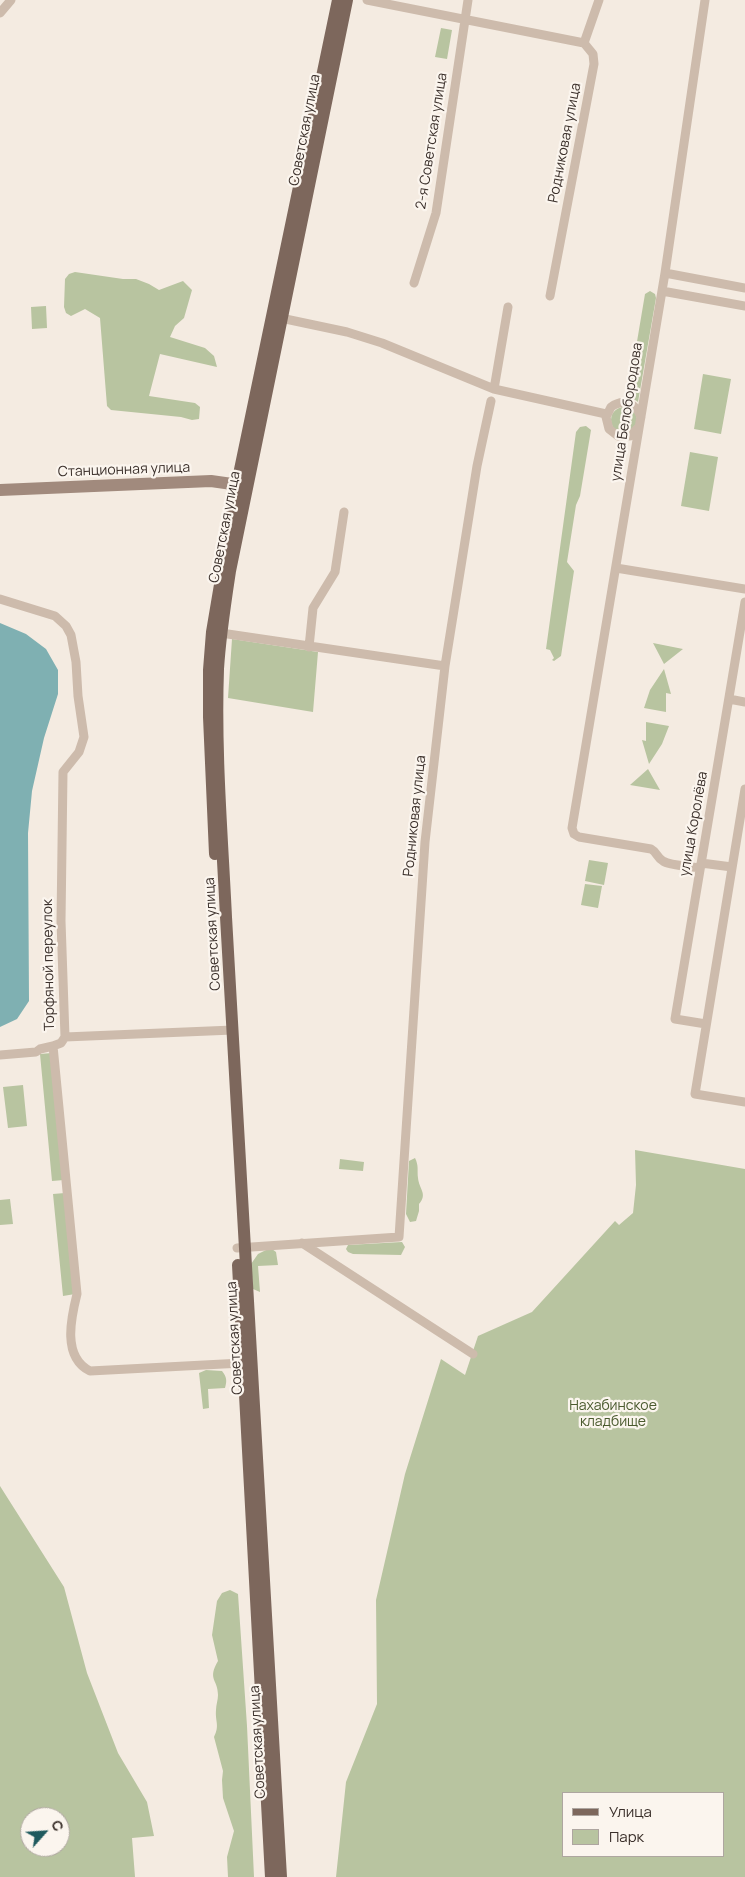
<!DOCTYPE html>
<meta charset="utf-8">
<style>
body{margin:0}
#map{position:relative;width:745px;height:1877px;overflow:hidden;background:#f4ebe1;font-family:Manrope,sans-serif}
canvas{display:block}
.legend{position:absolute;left:562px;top:1792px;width:162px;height:65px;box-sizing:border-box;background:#fbf5ee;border:1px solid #aea6a0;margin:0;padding:6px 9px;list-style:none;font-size:15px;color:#3b302b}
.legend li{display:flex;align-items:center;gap:10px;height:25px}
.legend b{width:25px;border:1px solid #aea6a0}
.north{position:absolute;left:20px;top:1807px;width:50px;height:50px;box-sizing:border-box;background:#fbf5ee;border:1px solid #aea6a0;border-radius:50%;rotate:64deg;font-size:14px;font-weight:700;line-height:20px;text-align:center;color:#3b302b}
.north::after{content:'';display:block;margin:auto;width:18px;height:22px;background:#1f5a5e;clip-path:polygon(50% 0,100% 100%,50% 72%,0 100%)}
</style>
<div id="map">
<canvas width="745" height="1877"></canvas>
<ul class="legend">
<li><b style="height:6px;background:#7d675c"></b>Улица</li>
<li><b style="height:14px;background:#b8c4a0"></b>Парк</li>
</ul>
<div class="north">С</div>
</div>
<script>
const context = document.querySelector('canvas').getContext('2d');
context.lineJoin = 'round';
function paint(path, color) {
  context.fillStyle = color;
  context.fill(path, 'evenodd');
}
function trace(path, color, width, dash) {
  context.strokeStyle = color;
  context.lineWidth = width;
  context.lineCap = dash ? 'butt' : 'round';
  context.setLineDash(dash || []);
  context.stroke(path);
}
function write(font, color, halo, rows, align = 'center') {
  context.font = font + ' Manrope,sans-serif';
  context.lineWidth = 4.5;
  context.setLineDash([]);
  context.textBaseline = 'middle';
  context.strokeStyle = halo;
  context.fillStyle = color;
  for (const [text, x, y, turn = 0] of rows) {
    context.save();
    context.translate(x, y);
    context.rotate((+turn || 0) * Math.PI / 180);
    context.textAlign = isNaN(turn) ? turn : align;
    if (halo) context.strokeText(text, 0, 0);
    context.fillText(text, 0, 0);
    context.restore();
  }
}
const green = new Path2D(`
 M 441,28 L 452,30 L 447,59 L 435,57 Z
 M 75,272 L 123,279 L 136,279 L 149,284 L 159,290 L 183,281 L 192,290 L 184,318 L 175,326 L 170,337 L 205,348 L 214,356 L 217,367 L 160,354 L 149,396 L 195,403 L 200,407 L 199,419 L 192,420 L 181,417 L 111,410 L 107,406 L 100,318 L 85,309 L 71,316 L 66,313 L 64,307 L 65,279 L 69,274 Z
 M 650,291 L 655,294 L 656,298 L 638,402 L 628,395 L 645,294 Z
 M 46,306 L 47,328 L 32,329 L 31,307 Z
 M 703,374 L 731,379 L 721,434 L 694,429 Z
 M611 420a13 13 0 1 1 26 0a13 13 0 1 1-26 0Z
 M 586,426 L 591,430 L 580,496 L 576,505 L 567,562 L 574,571 L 561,656 L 554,661 L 552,660 L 554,658 L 550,650 L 546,649 L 576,432 L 580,427 Z
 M 690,452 L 718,457 L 709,511 L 681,506 Z
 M 232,639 L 318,652 L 313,712 L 228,698 Z
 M 653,643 L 683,649 L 664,664 Z
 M 664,669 L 671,694 L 666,693 L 666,712 L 644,708 L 650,690 Z
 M 646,722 L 669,726 L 662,744 L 649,764 L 642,740 L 646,741 Z
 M 648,769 L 660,790 L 630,785 Z
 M 589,860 L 608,863 L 604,885 L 585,881 Z
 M 585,884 L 602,886 L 598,908 L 581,905 Z
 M 52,1053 L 64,1180 L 52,1181 L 40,1054 Z
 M 23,1085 L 27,1126 L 8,1128 L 3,1087 Z
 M 635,1150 L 745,1169 L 745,1877 L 336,1877 L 346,1782 L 377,1704 L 376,1600 L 405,1474 L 441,1359 L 465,1375 L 478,1336 L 532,1312 L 615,1221 L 619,1225 L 633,1213 L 636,1185 ZM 564,1793 L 724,1793 L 724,1856 L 564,1856 Z
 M 415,1158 C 419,1166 417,1170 418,1178 C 419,1189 428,1194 419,1204 L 419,1211 L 416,1221 L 410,1222 L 406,1214 L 409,1161 Z
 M 340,1159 L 364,1162 L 363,1171 L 339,1169 Z
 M 65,1193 L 75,1294 L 63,1296 L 53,1194 Z
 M 10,1199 L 13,1224 L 0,1225 L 0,1200 Z
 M 402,1242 L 405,1247 L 401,1255 L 353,1254 L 348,1252 L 346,1249 L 348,1245 Z
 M 266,1250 L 272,1249 L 276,1252 L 278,1265 L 258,1266 L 260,1292 L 253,1289 L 251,1264 L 258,1254 Z
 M 206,1370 L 222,1371 C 227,1377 227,1381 225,1388 L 208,1389 L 209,1408 L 203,1409 L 199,1373 Z
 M 0,1486 L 64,1587 L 87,1673 L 118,1753 L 147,1802 L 154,1836 L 132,1838 L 135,1877 L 0,1877 ZM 30,1817 L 60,1817 L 60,1847 L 30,1847 Z
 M 230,1590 L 238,1594 L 247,1726 L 254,1877 L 228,1877 L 227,1857 L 234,1831 L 223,1798 L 222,1780 L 223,1771 L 214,1737 C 220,1725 215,1722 216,1710 C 216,1705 218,1700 218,1695 C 218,1679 207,1680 218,1661 L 212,1635 L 217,1601 L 222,1593 Z`);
const water = new Path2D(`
 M 0,623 L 26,634 L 46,649 L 58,670 L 58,694 L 44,738 L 32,791 L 28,833 L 29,1001 L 17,1019 L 0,1027 Z`);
const minor = new Path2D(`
 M 367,0 L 584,43
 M 0,13 L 11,0
 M 665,273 L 745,288
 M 414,283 L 436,213 L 468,0
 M 662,291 L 745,306
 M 550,296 L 594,64 L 593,54 L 584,43 L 599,0
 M 276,317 L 347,332 L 382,343 L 494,389 L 606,414
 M 494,389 L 508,307
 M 639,427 L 630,436 L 618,436 L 609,429 L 606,417 L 611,407 C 623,398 636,403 641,417
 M 616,568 L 745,589
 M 0,599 L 55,616 L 66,626 L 71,635 L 76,662 L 78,696 L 84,737 L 79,752 L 63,772 L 61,921 L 65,1037 L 61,1043 L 53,1046 L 77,1294 C 71,1318 62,1357 90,1371 L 242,1363
 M 221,633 L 445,666
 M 309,647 L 313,608 L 335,572 L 344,512
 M 729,699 L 745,702
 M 745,789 L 695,1094 L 745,1102
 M 701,863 L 732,867
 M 700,868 C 691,866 670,866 663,861 C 657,858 657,852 651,849 L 579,837 L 574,834 L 572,828 L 665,273 L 705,0
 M 706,1024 L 675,1019 L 745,602
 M 65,1037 L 233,1030
 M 0,1055 L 36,1052 L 40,1049 L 53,1046
 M 302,1243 L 473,1354
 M 237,1248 L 399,1237 L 425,842 L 445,666 L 477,466 L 491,401`);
const secondary = new Path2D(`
 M 0,490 L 211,481 L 246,486`);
const primary = new Path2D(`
 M 215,854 L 209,717 L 209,670 L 212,632 L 237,484 L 338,0
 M 238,1265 L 271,1877
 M 281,1877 L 226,917 C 222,834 215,751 218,669 C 220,636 225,604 230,571 L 347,0`);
const streetNames = [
 ["Советская улица",305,130,-79],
 ["2-я Советская улица",432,141,-81],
 ["Родниковая улица",565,143,-79],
 ["улица Белобородова",627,412,-81],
 ["Станционная улица",124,470,-2],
 ["Советская улица",225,527,-79],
 ["Родниковая улица",415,816,-84],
 ["улица Королёва",694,824,-80],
 ["Советская улица",213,934,-93],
 ["Торфяной переулок",49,965,-91],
 ["Советская улица",235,1338,-93],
 ["Советская улица",258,1742,-93]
];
const parkNames = [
 ["Нахабинское",613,1406],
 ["кладбище",613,1422]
];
paint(green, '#b8c4a0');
paint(water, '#7fb0b2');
trace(minor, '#cdbbac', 9);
trace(secondary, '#a18a7d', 12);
trace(primary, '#7d675c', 12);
write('14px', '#3b302b', '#fbf5ee', streetNames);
write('14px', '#4a5a2e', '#fbf5ee', parkNames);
</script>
